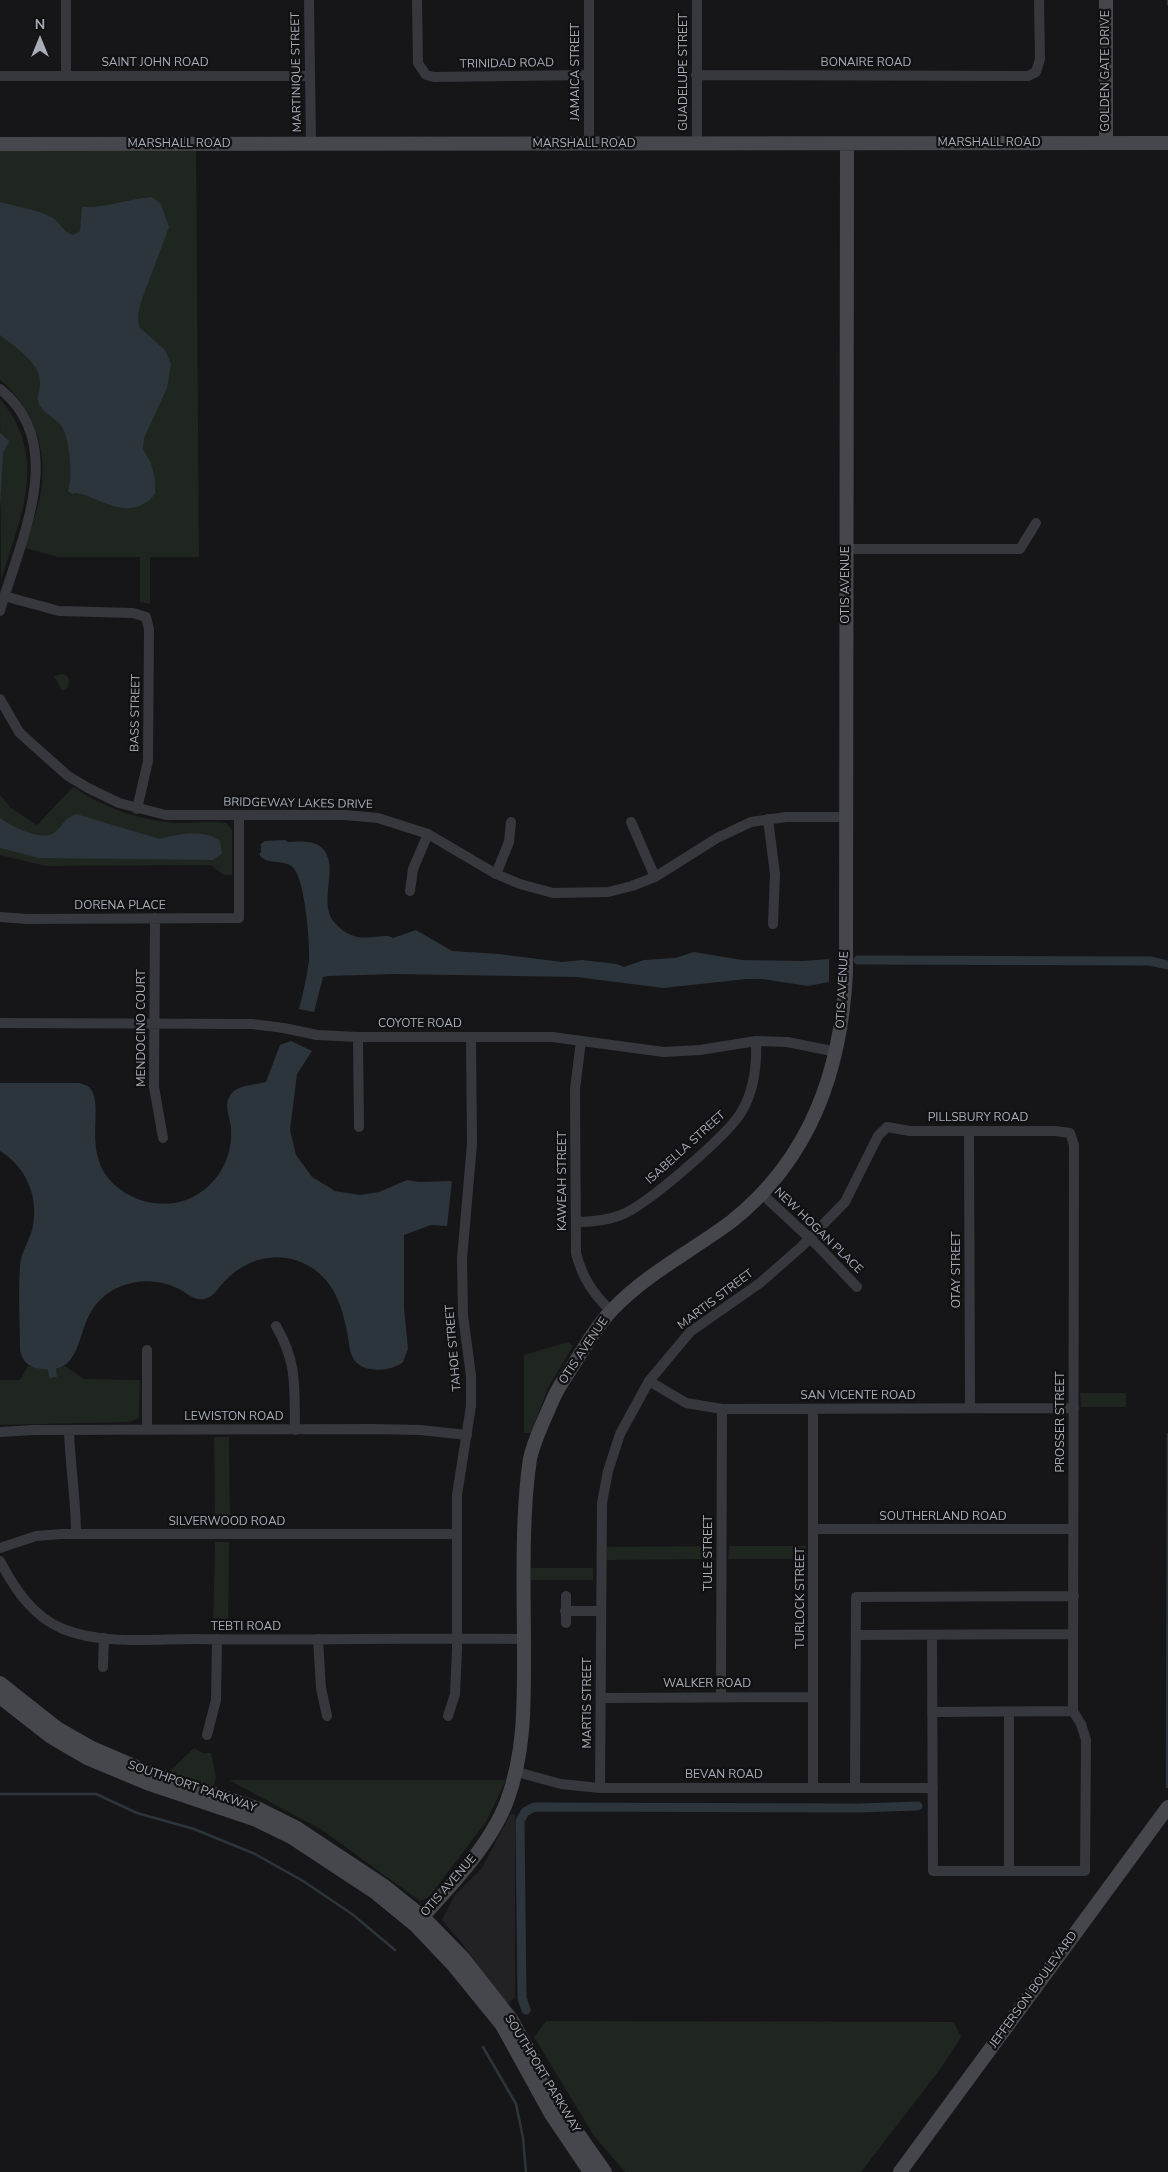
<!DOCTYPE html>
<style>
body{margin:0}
#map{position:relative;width:1168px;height:2172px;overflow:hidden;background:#161618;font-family:"Nunito Sans",sans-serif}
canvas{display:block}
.north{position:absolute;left:15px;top:15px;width:50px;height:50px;-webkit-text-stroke:4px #111113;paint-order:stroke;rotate:0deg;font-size:14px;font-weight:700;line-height:20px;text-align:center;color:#a8adb8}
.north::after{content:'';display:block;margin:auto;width:18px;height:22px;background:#a8adb8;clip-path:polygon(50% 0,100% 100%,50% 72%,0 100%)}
</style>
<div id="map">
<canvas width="1168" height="2172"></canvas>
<div class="north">N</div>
</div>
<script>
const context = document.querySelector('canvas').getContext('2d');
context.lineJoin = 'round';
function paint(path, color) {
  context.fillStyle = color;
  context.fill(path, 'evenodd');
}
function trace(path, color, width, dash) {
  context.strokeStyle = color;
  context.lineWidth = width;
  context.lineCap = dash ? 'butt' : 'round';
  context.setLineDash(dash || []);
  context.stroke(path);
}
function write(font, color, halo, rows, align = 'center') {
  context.font = font + ' "Nunito Sans",sans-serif';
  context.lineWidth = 4.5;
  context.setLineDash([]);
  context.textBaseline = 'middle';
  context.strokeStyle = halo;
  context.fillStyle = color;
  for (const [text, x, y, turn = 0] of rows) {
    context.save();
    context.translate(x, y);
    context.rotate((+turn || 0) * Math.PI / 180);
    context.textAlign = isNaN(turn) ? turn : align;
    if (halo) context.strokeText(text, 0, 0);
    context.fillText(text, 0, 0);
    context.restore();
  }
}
const built = new Path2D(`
 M 515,1814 L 515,1997 L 506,2005 L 462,1943 L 442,1920 L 455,1895 L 482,1868 L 510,1815 Z`);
const green = new Path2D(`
 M 0,151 L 196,151 L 199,557 L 150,557 L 150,604 L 140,602 L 140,557 L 58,557 L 25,548 C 30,529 38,510 41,491 C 48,450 33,406 0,380 Z
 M 0,399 C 50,458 20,516 1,581 Z
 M 61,674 L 66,675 L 69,679 L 68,687 L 62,691 L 54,676 Z
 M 73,787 C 105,808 141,821 179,823 C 194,823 211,820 226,823 L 232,830 L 232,875 L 224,875 L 210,865 L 46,866 L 0,855 L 0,795 L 11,808 L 37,825 Z
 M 568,1342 L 573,1346 L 548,1388 L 531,1433 L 524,1433 L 524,1355 Z
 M 28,1366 L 48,1370 L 49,1377 L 56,1369 L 65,1366 L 84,1379 L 140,1380 L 139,1418 L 130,1422 L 0,1425 L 0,1380 L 20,1380 Z
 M 1080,1393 L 1126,1393 L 1126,1407 L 1081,1407 Z
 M 214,1437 L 229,1437 L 230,1527 L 215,1527 Z
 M 215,1542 L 229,1542 L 228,1631 L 213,1631 Z
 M 714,1546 L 714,1559 L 607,1560 L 607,1547 Z
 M 729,1546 L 806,1546 L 806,1559 L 728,1559 Z
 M 531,1568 L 593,1568 L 593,1580 L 531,1580 Z
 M 194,1748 L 203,1753 L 211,1753 L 216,1777 L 214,1786 L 169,1772 Z
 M 229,1780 L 506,1780 L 486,1822 L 429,1897 L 420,1901 L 322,1830 Z
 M 546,2021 L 954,2022 L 961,2037 L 941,2068 L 861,2172 L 625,2172 L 594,2136 L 534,2037 Z`);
const water = new Path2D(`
 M 152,197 L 161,204 L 169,227 L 141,302 L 138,315 L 139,327 L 165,350 L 171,364 L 167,388 L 144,438 L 143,449 L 151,463 L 155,480 L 155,494 C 126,529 88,487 72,494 L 68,491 C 73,478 70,435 60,424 C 54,418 44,413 40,406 C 35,397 40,394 40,384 C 42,364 14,346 0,335 L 0,202 C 15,206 38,210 51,217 C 60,222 63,232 73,235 L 80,231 L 82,207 C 106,208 128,199 152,197 Z
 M 0,433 L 9,441 L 3,453 L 0,509 Z
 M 76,814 L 160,839 C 177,834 205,829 220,841 L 222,854 L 213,860 L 39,858 L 0,848 L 0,818 C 11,826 43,843 55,832 C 64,824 65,818 76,814 Z
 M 285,840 L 288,842 C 304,841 322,839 328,858 C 334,876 320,905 334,922 C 357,950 382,930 393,938 L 416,930 L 452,951 L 499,954 L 562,962 L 582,960 L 617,964 L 624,967 L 644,960 L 675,958 L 694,952 L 742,960 L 803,961 L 829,959 L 829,982 L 808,986 L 762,979 L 747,979 L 663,988 L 577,977 L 395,974 L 328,976 L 323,977 L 314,1012 L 299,1009 C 303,993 307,977 309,960 C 310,941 305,885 295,870 C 287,857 266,867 259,854 L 261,852 L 261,844 L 265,841 Z
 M 291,1041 L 312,1051 L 297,1074 L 290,1130 L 296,1155 L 312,1177 L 335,1191 L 360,1195 L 379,1192 L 407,1180 L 419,1182 L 452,1181 L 447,1226 L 431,1225 L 404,1235 L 404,1308 L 408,1349 L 403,1362 C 391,1372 361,1374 353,1358 C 349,1350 349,1341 347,1332 C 341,1300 330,1271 295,1260 C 269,1252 242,1262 224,1282 C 217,1289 214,1297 204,1299 C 194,1301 186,1292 177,1288 C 152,1276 120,1280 100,1300 C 77,1322 84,1362 56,1369 L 57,1377 L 49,1378 L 48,1370 C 33,1368 23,1366 20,1350 C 20,1322 18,1294 20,1266 C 21,1253 28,1243 32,1230 C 40,1200 27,1167 0,1151 L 0,1083 L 79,1083 L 88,1086 C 110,1105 71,1165 131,1196 C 144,1203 160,1205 175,1203 C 211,1196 234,1163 231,1127 C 230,1116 223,1105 231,1094 C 238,1085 255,1085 266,1082 L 280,1045 Z`);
const stream = new Path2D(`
 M 1168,0 L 1168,4
 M 1167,1787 L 1168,1434
 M 0,1794 L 96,1794 L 137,1813 L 194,1829 L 255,1854 L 303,1881 L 352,1914 L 395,1950
 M 483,2047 L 516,2104 L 523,2138 L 526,2172`);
const canal = new Path2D(`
 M 858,960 L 1150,961 L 1168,965
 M 526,2010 L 522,1998 L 520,1821 L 525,1812 L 534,1807 L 858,1808 L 918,1806`);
const street = new Path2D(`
 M 66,0 L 66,76
 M 309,0 L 311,144
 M 417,0 L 418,63 L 426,75 L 434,77 L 589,75
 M 696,75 L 1028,76 L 1036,72 L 1040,59 L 1039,0
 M 0,76 L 309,76
 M 589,143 L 589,0
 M 697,143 L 697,0
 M 0,389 C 70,444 19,543 0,611
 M 846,549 L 1020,549 L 1036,523
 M 4,596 L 59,611 L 133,613 L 146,617 L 149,629 L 148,761 L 137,809
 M 0,699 L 19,732 L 32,744 L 68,776 L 88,788 L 119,803 L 166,815 L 345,815 L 378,818 L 428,834 L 496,874 L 520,884 L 553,893 L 608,892 L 632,886 L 655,877 L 717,838 L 751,822 L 786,817 L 846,817
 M 768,819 L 775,874 L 773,924
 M 631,822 L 655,877
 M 496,874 L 509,842 L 511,822
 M 410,891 L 413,869 L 428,834
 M 0,917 L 27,919 L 239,918 L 239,816
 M 155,918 L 154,1087 L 163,1138
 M 0,1023 L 252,1024 L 284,1028 L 317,1035 L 358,1037 L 552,1037 L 664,1052 L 700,1050 L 756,1041 L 787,1042 L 837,1052
 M 358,1037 L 359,1127
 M 581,1041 L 575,1089 L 576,1253 C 582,1277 593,1294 611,1311
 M 969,1131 L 970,1408
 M 761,1193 L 818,1246 L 857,1287
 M 576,1222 C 591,1222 606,1221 621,1215 C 647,1205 728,1135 742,1111 C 754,1090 757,1065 756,1041
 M 276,1326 C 298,1364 294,1387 295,1430
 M 147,1350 L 147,1430
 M 649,1381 L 686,1403 L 722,1409 L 1074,1408
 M 813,1409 L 813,1788
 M 69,1430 C 70,1465 76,1499 76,1534
 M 0,1432 L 33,1430 L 373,1429 L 420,1430 L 467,1435
 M 814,1529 L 1073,1529
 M 0,1548 L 36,1536 L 62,1534 L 456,1534
 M 0,1561 C 14,1588 33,1617 63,1629 C 103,1645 152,1639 194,1639 C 304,1641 414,1637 524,1639
 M 565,1611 L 600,1611
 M 566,1623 L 566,1596
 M 856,1635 L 1073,1634
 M 932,1635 L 933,1871 L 1085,1871 L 1086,1740 L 1081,1724 L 1073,1711
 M 318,1639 L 321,1688 L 327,1716
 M 103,1667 L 104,1638
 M 721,1697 L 722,1409
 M 601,1698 L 813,1697
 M 932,1712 L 1073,1711
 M 1009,1712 L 1009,1871
 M 448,1716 L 455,1694 L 457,1650 L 457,1495 L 471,1406 L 471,1376 L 463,1315 L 462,1259 L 472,1144 L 471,1037
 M 207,1735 L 216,1700 L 217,1639
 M 517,1772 L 561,1784 L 600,1788 L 933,1788
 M 600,1788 L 602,1503 L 608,1471 L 620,1434 L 649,1381 L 690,1332 L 760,1283 L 801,1247 L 845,1202 L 878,1136 L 887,1127 L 910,1131 L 1055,1131 L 1070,1133 L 1074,1145 L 1073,1711
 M 855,1788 L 856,1597 L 1074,1596`);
const secondary = new Path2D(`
 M 1106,0 L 1106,143
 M 0,144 L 1168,143
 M 0,1683 L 57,1728 L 92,1748 L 150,1773 L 259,1809 L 297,1828 L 383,1885 L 423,1917 L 464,1959 L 511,2019 L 561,2109 L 605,2172
 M 0,1697 L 51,1737 L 87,1758 L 147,1783 L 254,1819 L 291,1837 L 376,1893 L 415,1925 L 454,1966 L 502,2025 L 551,2114 L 590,2172
 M 415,1925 C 448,1889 490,1846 507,1801 C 525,1752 524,1704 524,1653 C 524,1593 521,1518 530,1459 C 534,1439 546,1416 554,1397 C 560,1384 569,1372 577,1359 C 588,1342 598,1324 612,1310 C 647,1273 692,1251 732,1221 C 811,1158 841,1070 846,973 L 847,144
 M 900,2172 L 1168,1807`);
const streetNames = [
 ["SAINT JOHN ROAD",155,63],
 ["BONAIRE ROAD",866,63],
 ["TRINIDAD ROAD",507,64,-1],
 ["GOLDEN GATE DRIVE",1106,71,-90],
 ["MARTINIQUE STREET",297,72,-91],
 ["JAMAICA STREET",576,72,-90],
 ["GUADELUPE STREET",684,72,-90],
 ["MARSHALL ROAD",989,143],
 ["MARSHALL ROAD",179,144],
 ["MARSHALL ROAD",584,144],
 ["OTIS AVENUE",846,585,-90],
 ["BASS STREET",136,713,-89],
 ["BRIDGEWAY LAKES DRIVE",298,804,1],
 ["DORENA PLACE",120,906],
 ["OTIS AVENUE",843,990,-87],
 ["COYOTE ROAD",420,1024],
 ["MENDOCINO COURT",142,1028,-90],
 ["PILLSBURY ROAD",978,1118],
 ["ISABELLA STREET",686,1148,-42],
 ["KAWEAH STREET",563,1181,-90],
 ["NEW HOGAN PLACE",818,1231,44],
 ["OTAY STREET",957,1270,-90],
 ["MARTIS STREET",716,1300,-37],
 ["TAHOE STREET",454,1348,-95],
 ["OTIS AVENUE",584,1351,-56],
 ["SAN VICENTE ROAD",858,1396],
 ["LEWISTON ROAD",234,1417],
 ["PROSSER STREET",1061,1422,-90],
 ["SOUTHERLAND ROAD",943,1517],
 ["SILVERWOOD ROAD",227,1522],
 ["TULE STREET",709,1553,-90],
 ["TURLOCK STREET",801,1598,-90],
 ["TEBTI ROAD",246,1627],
 ["WALKER ROAD",707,1684],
 ["MARTIS STREET",588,1703,-90],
 ["BEVAN ROAD",724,1775],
 ["SOUTHPORT PARKWAY",192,1787,19],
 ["OTIS AVENUE",449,1886,-49],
 ["JEFFERSON BOULEVARD",1034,1990,-54],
 ["SOUTHPORT PARKWAY",542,2074,59]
];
paint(built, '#222225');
paint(green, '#1e261f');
paint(water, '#2c353c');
trace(stream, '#2c353c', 2.5);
trace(canal, '#2c353c', 9);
trace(street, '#37383d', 10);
trace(secondary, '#45474d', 14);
write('12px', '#a8adb8', '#111113', streetNames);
</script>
